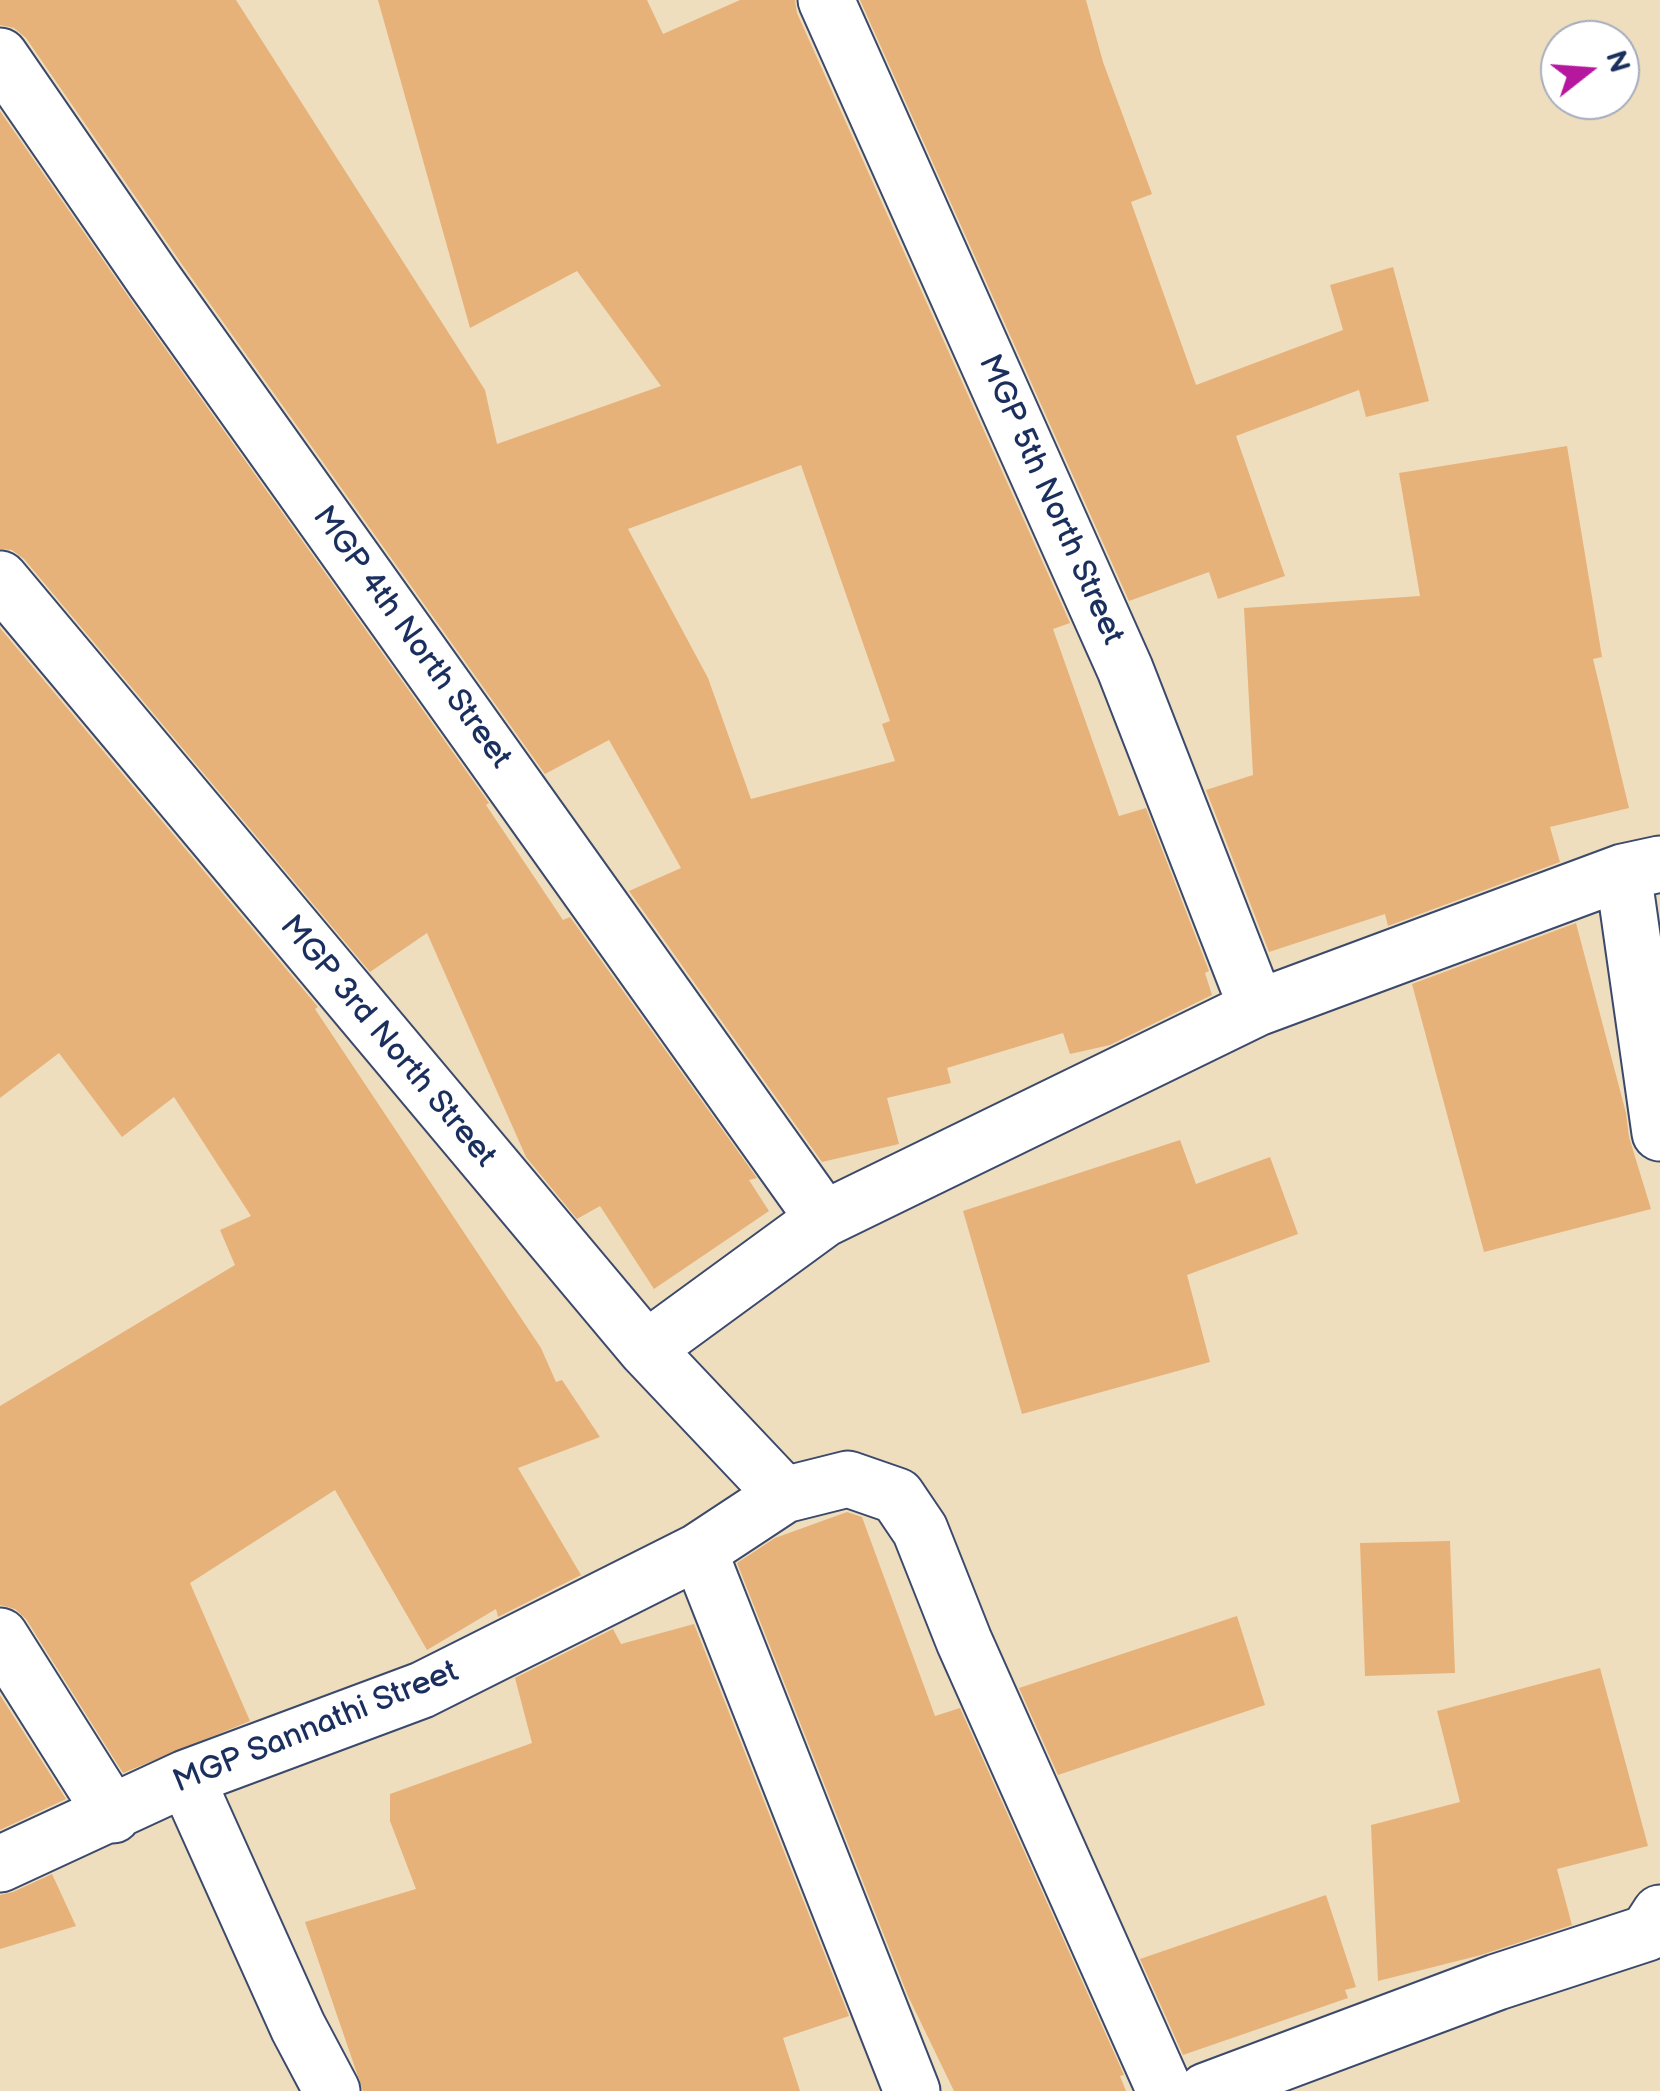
<!DOCTYPE html>
<style>
body{margin:0}
#map{position:relative;width:1660px;height:2091px;overflow:hidden;background:#efdebd;font-family:"Balsamiq Sans",sans-serif}
canvas{display:block}
.north{position:absolute;left:1540px;top:20px;width:100px;height:100px;box-sizing:border-box;background:#fff;border:2px solid #a4acbf;border-radius:50%;rotate:73deg;font-size:28px;font-weight:700;line-height:40px;text-align:center;color:#1b2f5e}
.north::after{content:'';display:block;margin:auto;width:35px;height:45px;background:#b5179e;clip-path:polygon(50% 0,100% 100%,50% 72%,0 100%)}
</style>
<div id="map">
<canvas width="1660" height="2091"></canvas>
<div class="north">N</div>
</div>
<script>
const context = document.querySelector('canvas').getContext('2d');
context.lineJoin = 'round';
function paint(path, color) {
  context.fillStyle = color;
  context.fill(path, 'evenodd');
}
function trace(path, color, width, dash) {
  context.strokeStyle = color;
  context.lineWidth = width;
  context.lineCap = dash ? 'butt' : 'round';
  context.setLineDash(dash || []);
  context.stroke(path);
}
function write(font, color, halo, rows, align = 'center') {
  context.font = font + ' "Balsamiq Sans",sans-serif';
  context.lineWidth = 9;
  context.setLineDash([]);
  context.textBaseline = 'middle';
  context.strokeStyle = halo;
  context.fillStyle = color;
  for (const [text, x, y, turn = 0] of rows) {
    context.save();
    context.translate(x, y);
    context.rotate((+turn || 0) * Math.PI / 180);
    context.textAlign = isNaN(turn) ? turn : align;
    if (halo) context.strokeText(text, 0, 0);
    context.fillText(text, 0, 0);
    context.restore();
  }
}
const building = new Path2D(`
 M 0,0 L 236,0 L 485,390 L 497,444 L 661,386 L 577,271 L 470,328 L 378,0 L 647,0 L 663,34 L 740,0 L 795,0 L 797,13 L 1070,623 L 1053,629 L 1119,816 L 1146,808 L 1209,971 L 1205,973 L 1212,995 L 1110,1045 L 1070,1054 L 1063,1033 L 947,1068 L 951,1083 L 887,1098 L 899,1144 L 822,1162 L 629,891 L 681,868 L 609,740 L 545,774 L 181,263 L 26,38 L 14,28 L 0,25 ZM 801,465 L 890,721 L 882,724 L 895,761 L 751,799 L 708,678 L 628,529 Z
 M 860,0 L 1086,0 L 1103,62 L 1152,194 L 1131,202 L 1196,385 L 1343,330 L 1330,285 L 1393,267 L 1429,401 L 1366,417 L 1359,390 L 1236,436 L 1285,576 L 1218,599 L 1209,572 L 1129,601 Z
 M 0,111 L 130,299 L 489,803 L 486,805 L 563,920 L 570,917 L 757,1178 L 749,1180 L 769,1211 L 654,1289 L 600,1206 L 577,1219 L 526,1157 L 427,933 L 370,972 L 24,559 L 12,550 L 0,549 Z
 M 1567,446 L 1602,657 L 1593,659 L 1629,808 L 1550,827 L 1560,862 L 1388,926 L 1385,914 L 1269,952 L 1206,790 L 1253,775 L 1244,608 L 1420,596 L 1399,473 Z
 M 0,628 L 318,1007 L 315,1009 L 541,1348 L 556,1382 L 562,1380 L 600,1437 L 518,1468 L 581,1575 L 498,1617 L 496,1609 L 427,1650 L 335,1490 L 190,1583 L 250,1721 L 123,1773 L 26,1619 L 15,1609 L 0,1605 L 0,1406 L 235,1265 L 220,1230 L 251,1216 L 174,1097 L 122,1137 L 59,1053 L 0,1098 Z
 M 1576,923 L 1626,1113 L 1629,1137 L 1651,1209 L 1484,1252 L 1412,984 Z
 M 1180,1140 L 1196,1184 L 1270,1157 L 1298,1234 L 1187,1275 L 1210,1362 L 1022,1414 L 963,1211 Z
 M 847,1512 L 862,1517 L 935,1716 L 960,1708 L 1124,2075 L 1120,2076 L 1126,2091 L 954,2091 L 908,1996 L 737,1563 L 775,1538 Z
 M 1450,1541 L 1455,1673 L 1365,1676 L 1360,1543 Z
 M 1237,1616 L 1265,1705 L 1058,1775 L 1019,1688 Z
 M 694,1624 L 849,2016 L 783,2038 L 800,2091 L 363,2091 L 305,1922 L 416,1889 L 390,1821 L 390,1794 L 532,1743 L 515,1678 L 613,1629 L 621,1644 Z
 M 1600,1668 L 1648,1846 L 1557,1869 L 1572,1925 L 1481,1955 L 1378,1981 L 1371,1825 L 1460,1802 L 1437,1711 Z
 M 0,1695 L 66,1799 L 0,1830 Z
 M 52,1874 L 76,1926 L 0,1949 L 0,1895 L 13,1892 Z
 M 1326,1895 L 1356,1987 L 1345,1990 L 1348,1998 L 1183,2055 L 1140,1959 Z`);
const street = new Path2D(`
 M 826,0 L 1125,669 L 1257,1008
 M 0,56 L 155,281 L 824,1219
 M 0,579 L 646,1349 L 784,1495
 M 1623,872 L 1660,1133
 M 646,1349 L 824,1219 L 1257,1008 L 1623,872 L 1660,864
 M 699,1551 L 912,2091
 M 0,1636 L 113,1815
 M 186,1778 L 298,2027 L 332,2091
 M 0,1864 L 186,1778 L 422,1690 L 699,1551 L 784,1495 L 848,1479 L 897,1496 L 920,1530 L 964,1641 L 1165,2091
 M 1206,2091 L 1497,1982 L 1647,1933 L 1660,1913`);
const streetNames = [
 ["MGP 5th North Street",1050,500,66],
 ["MGP 4th North Street",411,638,54],
 ["MGP 3rd North Street",387,1042,50],
 ["MGP Sannathi Street",316,1728,-22]
];
paint(building, '#e6b27a');
trace(street, '#3b496c', 59);
trace(street, '#fff', 55);
write('32px', '#1b2f5e', '#fff', streetNames);
</script>
